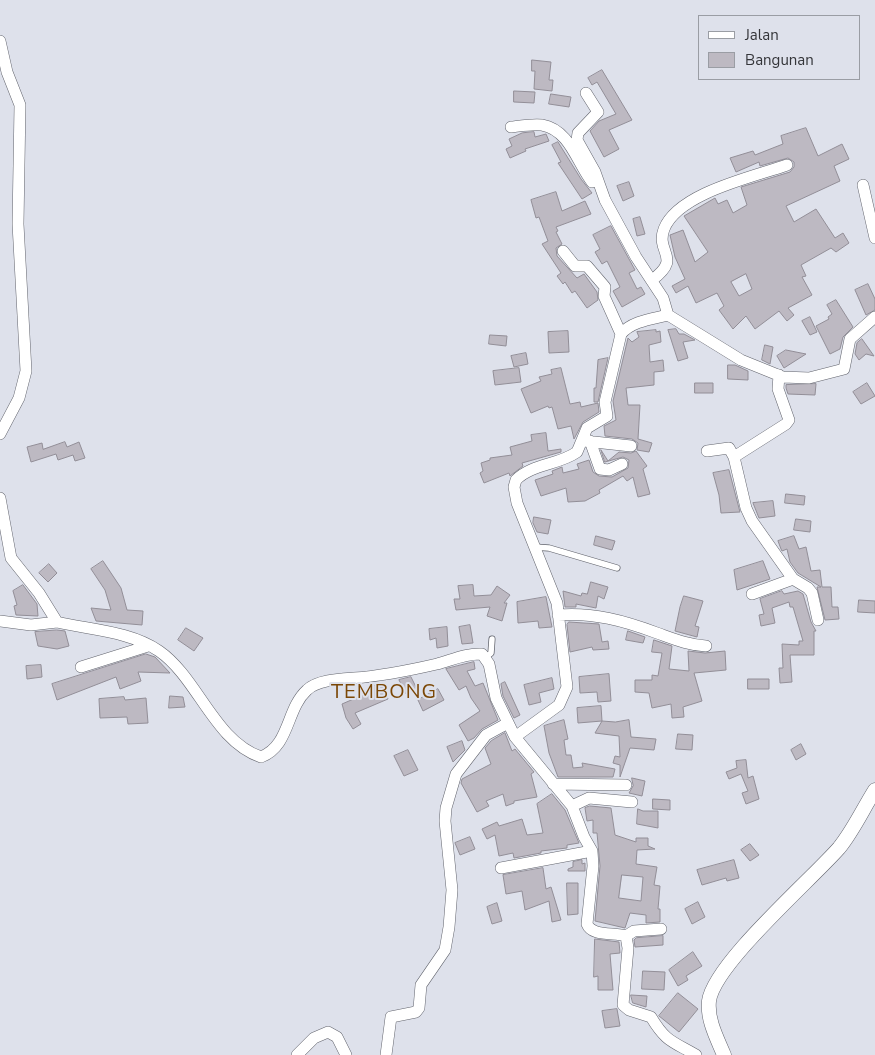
<!DOCTYPE html>
<style>
body{margin:0}
#map{position:relative;width:875px;height:1055px;overflow:hidden;background:#dee1eb;font-family:"Nunito Sans",sans-serif}
canvas{display:block}
.legend{position:absolute;left:698px;top:15px;width:162px;height:65px;box-sizing:border-box;background:#dee1eb;border:1px solid #9a9da4;margin:0;padding:6px 9px;list-style:none;font-size:15px;color:#35363a}
.legend li{display:flex;align-items:center;gap:10px;height:25px}
.legend b{width:25px;border:1px solid #9a9da4}
</style>
<div id="map">
<canvas width="875" height="1055"></canvas>
<ul class="legend">
<li><b style="height:6px;background:#fff"></b>Jalan</li>
<li><b style="height:14px;background:#bdb9c2"></b>Bangunan</li>
</ul>
</div>
<script>
const context = document.querySelector('canvas').getContext('2d');
context.lineJoin = 'round';
function paint(path, color) {
  context.fillStyle = color;
  context.fill(path, 'evenodd');
}
function trace(path, color, width, dash) {
  context.strokeStyle = color;
  context.lineWidth = width;
  context.lineCap = dash ? 'butt' : 'round';
  context.setLineDash(dash || []);
  context.stroke(path);
}
function write(font, color, halo, rows, align = 'center') {
  context.font = font + ' "Nunito Sans",sans-serif';
  context.lineWidth = 4;
  context.setLineDash([]);
  context.textBaseline = 'middle';
  context.strokeStyle = halo;
  context.fillStyle = color;
  for (const [text, x, y, turn = 0] of rows) {
    context.save();
    context.translate(x, y);
    context.rotate((+turn || 0) * Math.PI / 180);
    context.textAlign = isNaN(turn) ? turn : align;
    if (halo) context.strokeText(text, 0, 0);
    context.fillText(text, 0, 0);
    context.restore();
  }
}
const building = new Path2D(`
 M 532,60 L 551,62 L 549,80 L 553,80 L 552,91 L 534,89 L 535,71 L 532,71 Z
 M 602,70 L 632,120 L 609,130 L 619,149 L 604,157 L 590,131 L 599,121 L 616,114 L 597,82 L 592,85 L 588,78 Z
 M 514,91 L 535,92 L 534,103 L 514,102 Z
 M 551,94 L 571,97 L 569,107 L 549,104 Z
 M 806,128 L 818,156 L 842,144 L 849,159 L 834,166 L 840,181 L 786,206 L 794,222 L 816,209 L 835,238 L 843,233 L 849,243 L 836,252 L 831,248 L 801,265 L 806,276 L 802,277 L 812,295 L 788,308 L 794,315 L 787,321 L 779,311 L 755,329 L 746,316 L 733,329 L 719,310 L 724,306 L 717,293 L 696,303 L 688,286 L 676,293 L 672,286 L 685,279 L 675,257 L 670,235 L 683,230 L 695,262 L 708,252 L 684,216 L 715,198 L 718,204 L 727,200 L 733,213 L 747,205 L 741,187 L 790,172 L 794,167 L 794,162 L 788,158 L 760,166 L 759,162 L 736,172 L 730,158 L 753,151 L 755,155 L 783,144 L 781,136 ZM 746,274 L 752,289 L 739,296 L 731,282 Z
 M 534,132 L 535,137 L 546,134 L 549,141 L 525,149 L 526,151 L 510,158 L 506,149 L 512,146 L 509,139 L 522,133 Z
 M 558,142 L 581,179 L 592,193 L 582,199 L 558,163 L 561,162 L 552,145 Z
 M 629,182 L 634,196 L 623,201 L 617,186 Z
 M 556,192 L 562,211 L 585,201 L 591,214 L 556,227 L 558,231 L 556,232 L 562,244 L 556,248 L 557,256 L 577,278 L 584,274 L 597,292 L 598,300 L 587,308 L 575,291 L 572,293 L 565,282 L 563,284 L 557,276 L 561,273 L 542,244 L 548,241 L 539,217 L 536,218 L 531,200 Z
 M 640,217 L 645,234 L 637,236 L 633,219 Z
 M 611,226 L 635,270 L 629,273 L 637,289 L 641,287 L 645,294 L 622,307 L 613,291 L 620,287 L 607,261 L 602,264 L 595,252 L 600,249 L 593,235 Z
 M 868,284 L 875,299 L 875,310 L 866,315 L 855,290 Z
 M 836,300 L 853,327 L 843,337 L 840,349 L 830,354 L 816,326 L 829,319 L 828,317 L 832,314 L 827,305 Z
 M 810,317 L 817,332 L 810,335 L 802,321 Z
 M 676,329 L 679,334 L 684,334 L 695,340 L 683,342 L 688,358 L 678,361 L 668,330 Z
 M 656,330 L 656,332 L 660,331 L 661,342 L 649,345 L 650,362 L 663,360 L 664,371 L 654,372 L 654,385 L 626,388 L 628,405 L 640,405 L 638,439 L 652,443 L 649,452 L 637,450 L 638,443 L 632,439 L 605,436 L 604,426 L 616,420 L 613,401 L 628,338 L 632,342 L 639,337 L 637,332 Z
 M 568,331 L 569,352 L 549,353 L 548,332 Z
 M 490,335 L 507,336 L 506,346 L 489,344 Z
 M 862,339 L 874,356 L 866,354 L 859,360 L 855,354 L 857,343 Z
 M 765,345 L 773,347 L 770,364 L 762,360 Z
 M 786,350 L 806,354 L 784,368 L 777,356 Z
 M 526,353 L 528,364 L 514,367 L 511,356 Z
 M 608,358 L 598,402 L 594,402 L 594,388 L 596,388 L 598,360 Z
 M 728,365 L 735,365 L 748,371 L 748,380 L 728,379 Z
 M 519,368 L 521,382 L 495,385 L 493,371 Z
 M 561,368 L 570,404 L 580,402 L 581,407 L 598,403 L 599,412 L 583,422 L 574,439 L 571,426 L 558,429 L 552,407 L 549,408 L 548,406 L 531,413 L 521,389 L 541,381 L 539,377 L 552,374 L 551,370 Z
 M 695,383 L 713,383 L 713,393 L 695,393 Z
 M 867,383 L 875,396 L 861,404 L 853,392 Z
 M 816,384 L 815,395 L 788,394 L 786,388 L 786,385 Z
 M 546,433 L 548,451 L 561,449 L 561,452 L 522,463 L 523,466 L 510,476 L 509,473 L 484,483 L 480,473 L 483,471 L 481,463 L 490,460 L 490,458 L 512,455 L 510,447 L 532,441 L 531,435 Z
 M 65,442 L 67,447 L 79,442 L 85,458 L 75,461 L 73,455 L 58,460 L 56,454 L 31,462 L 27,447 L 42,443 L 43,449 Z
 M 601,450 L 608,461 L 619,452 L 631,453 L 636,451 L 647,466 L 643,469 L 650,494 L 638,497 L 633,477 L 627,481 L 623,476 L 599,490 L 600,493 L 585,501 L 568,502 L 566,488 L 541,496 L 535,480 L 553,474 L 552,471 L 562,467 L 563,473 L 579,469 L 577,464 L 589,460 L 593,472 L 599,476 L 612,477 L 628,468 L 629,460 L 623,457 L 605,462 Z
 M 729,470 L 740,512 L 721,513 L 719,495 L 713,473 Z
 M 786,494 L 805,496 L 804,505 L 785,503 Z
 M 773,501 L 775,516 L 759,518 L 753,503 Z
 M 534,517 L 551,520 L 548,534 L 537,532 L 533,523 Z
 M 796,519 L 811,521 L 810,532 L 794,530 Z
 M 596,536 L 615,541 L 612,550 L 594,545 Z
 M 794,536 L 799,549 L 806,547 L 811,571 L 820,570 L 822,587 L 831,587 L 832,607 L 838,607 L 839,619 L 825,620 L 817,587 L 821,587 L 798,573 L 790,562 L 787,549 L 782,551 L 781,549 L 778,541 Z
 M 103,561 L 121,588 L 127,610 L 143,611 L 142,625 L 96,621 L 91,608 L 111,610 L 105,590 L 91,569 Z
 M 763,561 L 770,579 L 737,590 L 734,570 Z
 M 49,564 L 57,573 L 48,582 L 39,573 Z
 M 591,582 L 608,587 L 604,599 L 598,596 L 596,608 L 576,604 L 576,607 L 565,607 L 563,591 L 581,596 L 582,593 L 587,594 Z
 M 23,585 L 37,604 L 38,616 L 16,615 L 14,606 L 17,605 L 13,591 Z
 M 473,585 L 474,596 L 491,595 L 497,586 L 510,595 L 504,603 L 507,603 L 502,621 L 487,616 L 490,607 L 456,610 L 454,599 L 460,599 L 458,586 Z
 M 782,591 L 784,594 L 798,591 L 803,594 L 811,622 L 816,631 L 814,631 L 814,655 L 790,655 L 792,682 L 780,683 L 779,668 L 783,668 L 782,644 L 799,645 L 799,641 L 803,641 L 793,607 L 790,607 L 789,602 L 772,608 L 775,623 L 761,626 L 759,615 L 764,614 L 760,599 Z
 M 684,596 L 703,601 L 695,626 L 699,627 L 697,637 L 675,631 L 680,607 Z
 M 546,597 L 552,627 L 539,628 L 538,621 L 518,623 L 517,602 Z
 M 859,600 L 875,601 L 875,613 L 858,612 Z
 M 569,622 L 599,624 L 602,642 L 608,641 L 609,649 L 593,650 L 592,647 L 570,652 L 567,625 Z
 M 470,625 L 473,643 L 462,644 L 459,627 Z
 M 447,627 L 448,646 L 437,648 L 436,638 L 430,640 L 429,629 Z
 M 186,628 L 203,638 L 194,651 L 178,640 Z
 M 57,630 L 65,631 L 69,646 L 57,649 L 38,646 L 35,632 Z
 M 628,631 L 645,637 L 643,643 L 626,640 Z
 M 654,640 L 672,646 L 669,669 L 689,671 L 688,651 L 705,653 L 725,651 L 726,670 L 694,673 L 702,701 L 683,707 L 684,717 L 672,718 L 671,704 L 652,708 L 649,693 L 635,692 L 635,680 L 652,680 L 652,675 L 658,676 L 662,653 L 652,652 Z
 M 146,654 L 155,657 L 170,673 L 138,672 L 141,681 L 120,689 L 116,677 L 57,700 L 52,684 Z
 M 474,662 L 475,669 L 467,671 L 475,686 L 483,683 L 498,720 L 482,729 L 474,738 L 468,741 L 459,725 L 480,711 L 471,698 L 466,686 L 459,690 L 446,669 Z
 M 41,665 L 42,677 L 27,679 L 26,666 Z
 M 609,674 L 611,701 L 598,702 L 597,692 L 580,693 L 579,677 Z
 M 411,677 L 417,689 L 406,694 L 399,680 Z
 M 552,678 L 554,689 L 539,693 L 541,702 L 529,705 L 524,685 Z
 M 748,679 L 769,679 L 769,689 L 748,689 Z
 M 505,682 L 520,715 L 514,718 L 503,696 L 501,684 Z
 M 382,683 L 388,699 L 355,713 L 361,724 L 353,729 L 346,718 L 342,704 L 372,691 L 371,687 Z
 M 438,689 L 444,700 L 423,711 L 418,700 Z
 M 170,696 L 183,697 L 185,707 L 169,708 Z
 M 124,697 L 125,700 L 146,698 L 148,723 L 128,724 L 127,717 L 100,718 L 99,699 Z
 M 601,706 L 602,721 L 578,723 L 577,708 Z
 M 564,720 L 568,739 L 564,740 L 566,755 L 571,755 L 573,768 L 583,767 L 582,763 L 615,769 L 613,777 L 558,777 L 549,753 L 544,726 Z
 M 629,720 L 631,737 L 656,739 L 654,750 L 630,748 L 620,777 L 620,765 L 613,763 L 615,756 L 620,757 L 619,736 L 595,733 L 602,721 L 615,722 Z
 M 505,733 L 512,751 L 515,749 L 534,772 L 531,774 L 537,797 L 514,801 L 514,803 L 506,806 L 503,794 L 486,801 L 489,806 L 477,812 L 461,783 L 462,779 L 491,764 L 485,748 L 491,741 Z
 M 678,734 L 693,735 L 692,750 L 676,749 Z
 M 462,741 L 465,750 L 453,762 L 447,747 Z
 M 801,744 L 806,754 L 796,760 L 791,750 Z
 M 408,750 L 418,770 L 404,776 L 394,756 Z
 M 746,760 L 748,778 L 753,776 L 759,799 L 746,804 L 742,793 L 748,791 L 741,774 L 729,779 L 726,772 L 737,768 L 736,761 Z
 M 632,778 L 645,781 L 642,796 L 629,793 L 633,786 Z
 M 552,794 L 565,810 L 579,843 L 567,845 L 567,848 L 541,851 L 541,853 L 514,858 L 513,853 L 499,856 L 495,835 L 487,839 L 482,829 L 497,822 L 499,826 L 522,819 L 527,835 L 543,833 L 537,804 Z
 M 653,799 L 670,800 L 670,810 L 653,809 Z
 M 590,806 L 611,808 L 615,835 L 636,842 L 636,838 L 648,838 L 648,846 L 655,849 L 637,850 L 636,864 L 657,867 L 654,885 L 660,886 L 658,909 L 660,909 L 660,922 L 646,923 L 646,915 L 630,913 L 625,928 L 595,921 L 600,866 L 597,833 L 593,833 L 593,820 L 587,821 L 585,808 ZM 622,875 L 643,877 L 641,901 L 619,898 Z
 M 638,809 L 643,811 L 658,811 L 658,828 L 637,824 Z
 M 470,837 L 475,849 L 460,855 L 455,843 Z
 M 750,844 L 759,855 L 750,861 L 741,850 Z
 M 582,860 L 582,864 L 585,863 L 585,871 L 568,871 L 568,869 L 573,867 L 573,862 Z
 M 734,860 L 739,878 L 727,881 L 726,878 L 702,885 L 697,870 Z
 M 543,868 L 546,889 L 551,887 L 561,920 L 552,922 L 549,901 L 525,910 L 522,891 L 506,894 L 503,875 Z
 M 567,883 L 578,883 L 578,914 L 568,915 Z
 M 698,902 L 705,917 L 692,924 L 685,909 Z
 M 497,903 L 502,921 L 492,924 L 487,907 Z
 M 663,936 L 663,945 L 635,947 L 634,940 L 636,938 Z
 M 595,939 L 619,942 L 620,953 L 610,954 L 613,990 L 598,990 L 598,976 L 594,977 Z
 M 693,952 L 702,966 L 686,976 L 688,980 L 678,986 L 669,970 Z
 M 643,971 L 665,972 L 664,990 L 642,989 Z
 M 678,993 L 698,1009 L 679,1032 L 659,1016 Z
 M 631,995 L 647,996 L 646,1007 L 633,1003 Z
 M 617,1009 L 620,1026 L 605,1028 L 602,1011 Z`);
const service = new Path2D(`
 M 534,547 L 549,548 L 617,568
 M 486,657 L 491,653 L 492,639`);
const minor = new Path2D(`
 M 0,41 L 7,72 L 20,105 L 18,224 L 26,371 L 19,398 L 0,434
 M 586,93 L 598,112 L 578,133 L 577,140 L 595,172 L 605,200 L 636,257 L 663,298 L 668,315 L 741,360 L 783,377 L 809,378 L 844,369 L 850,339 L 875,317
 M 511,127 C 520,126 532,124 542,125 C 570,130 577,163 592,182
 M 863,185 L 875,238
 M 563,251 L 575,266 L 587,266 L 605,287 L 604,296 L 621,334
 M 652,280 C 683,257 655,253 664,229 C 678,193 753,177 787,165
 M 779,375 L 778,389 L 789,420 L 786,424 L 734,457 L 746,508 L 752,521 L 793,579 L 808,588 L 812,593 L 818,620
 M 585,441 L 631,446
 M 590,441 L 600,469 L 609,470 L 622,464
 M 707,451 L 729,448 L 734,457
 M 0,498 L 11,558 L 39,593 L 57,622 C 90,630 130,631 159,651 C 198,678 214,741 261,757 C 290,746 286,709 307,690 C 317,680 340,679 354,678 C 382,676 411,670 437,664 C 452,660 466,653 482,654 L 489,664 L 496,698 L 515,737 L 572,806 L 584,837 L 592,851 L 593,866 L 587,924 C 592,937 615,932 626,936 L 628,948 L 623,1005 L 629,1010 L 651,1017 C 666,1042 672,1041 696,1055
 M 752,594 L 793,579
 M 558,615 C 593,612 625,621 657,633 C 674,639 688,645 706,646
 M 0,621 L 31,625 L 57,622
 M 81,667 L 148,646
 M 515,737 L 559,705 L 567,687 L 557,603 L 517,503 L 514,487 L 516,480 C 531,464 559,465 577,452 L 587,428 L 607,416 L 605,402 L 621,334 C 632,321 652,319 668,315
 M 553,784 L 626,785
 M 572,806 L 589,798 L 632,802
 M 501,868 L 592,851
 M 626,936 L 634,931 L 661,929
 M 297,1055 L 314,1038 L 328,1032 L 337,1037 L 346,1055
 M 386,1055 L 391,1017 L 416,1012 L 419,1008 L 421,985 L 445,950 L 449,927 L 452,890 L 445,821 L 446,808 L 456,774 L 486,735 L 508,723`);
const tertiary = new Path2D(`
 M 724,1055 C 717,1038 707,1020 709,1001 C 714,964 811,880 839,848 C 853,831 863,809 875,790`);
const quarterNames = [
 ["TEMBONG",384,693]
];
paint(building, '#bdb9c2');
trace(building, '#928e97', 1);
trace(service, '#62646d', 7);
trace(minor, '#62646d', 12);
trace(tertiary, '#62646d', 15);
trace(service, '#fff', 5.5);
trace(minor, '#fff', 11);
trace(tertiary, '#fff', 14);
context.letterSpacing = '1px';
write('20px', '#7b4705', '#dee1eb', quarterNames);
context.letterSpacing = '0px';
</script>
